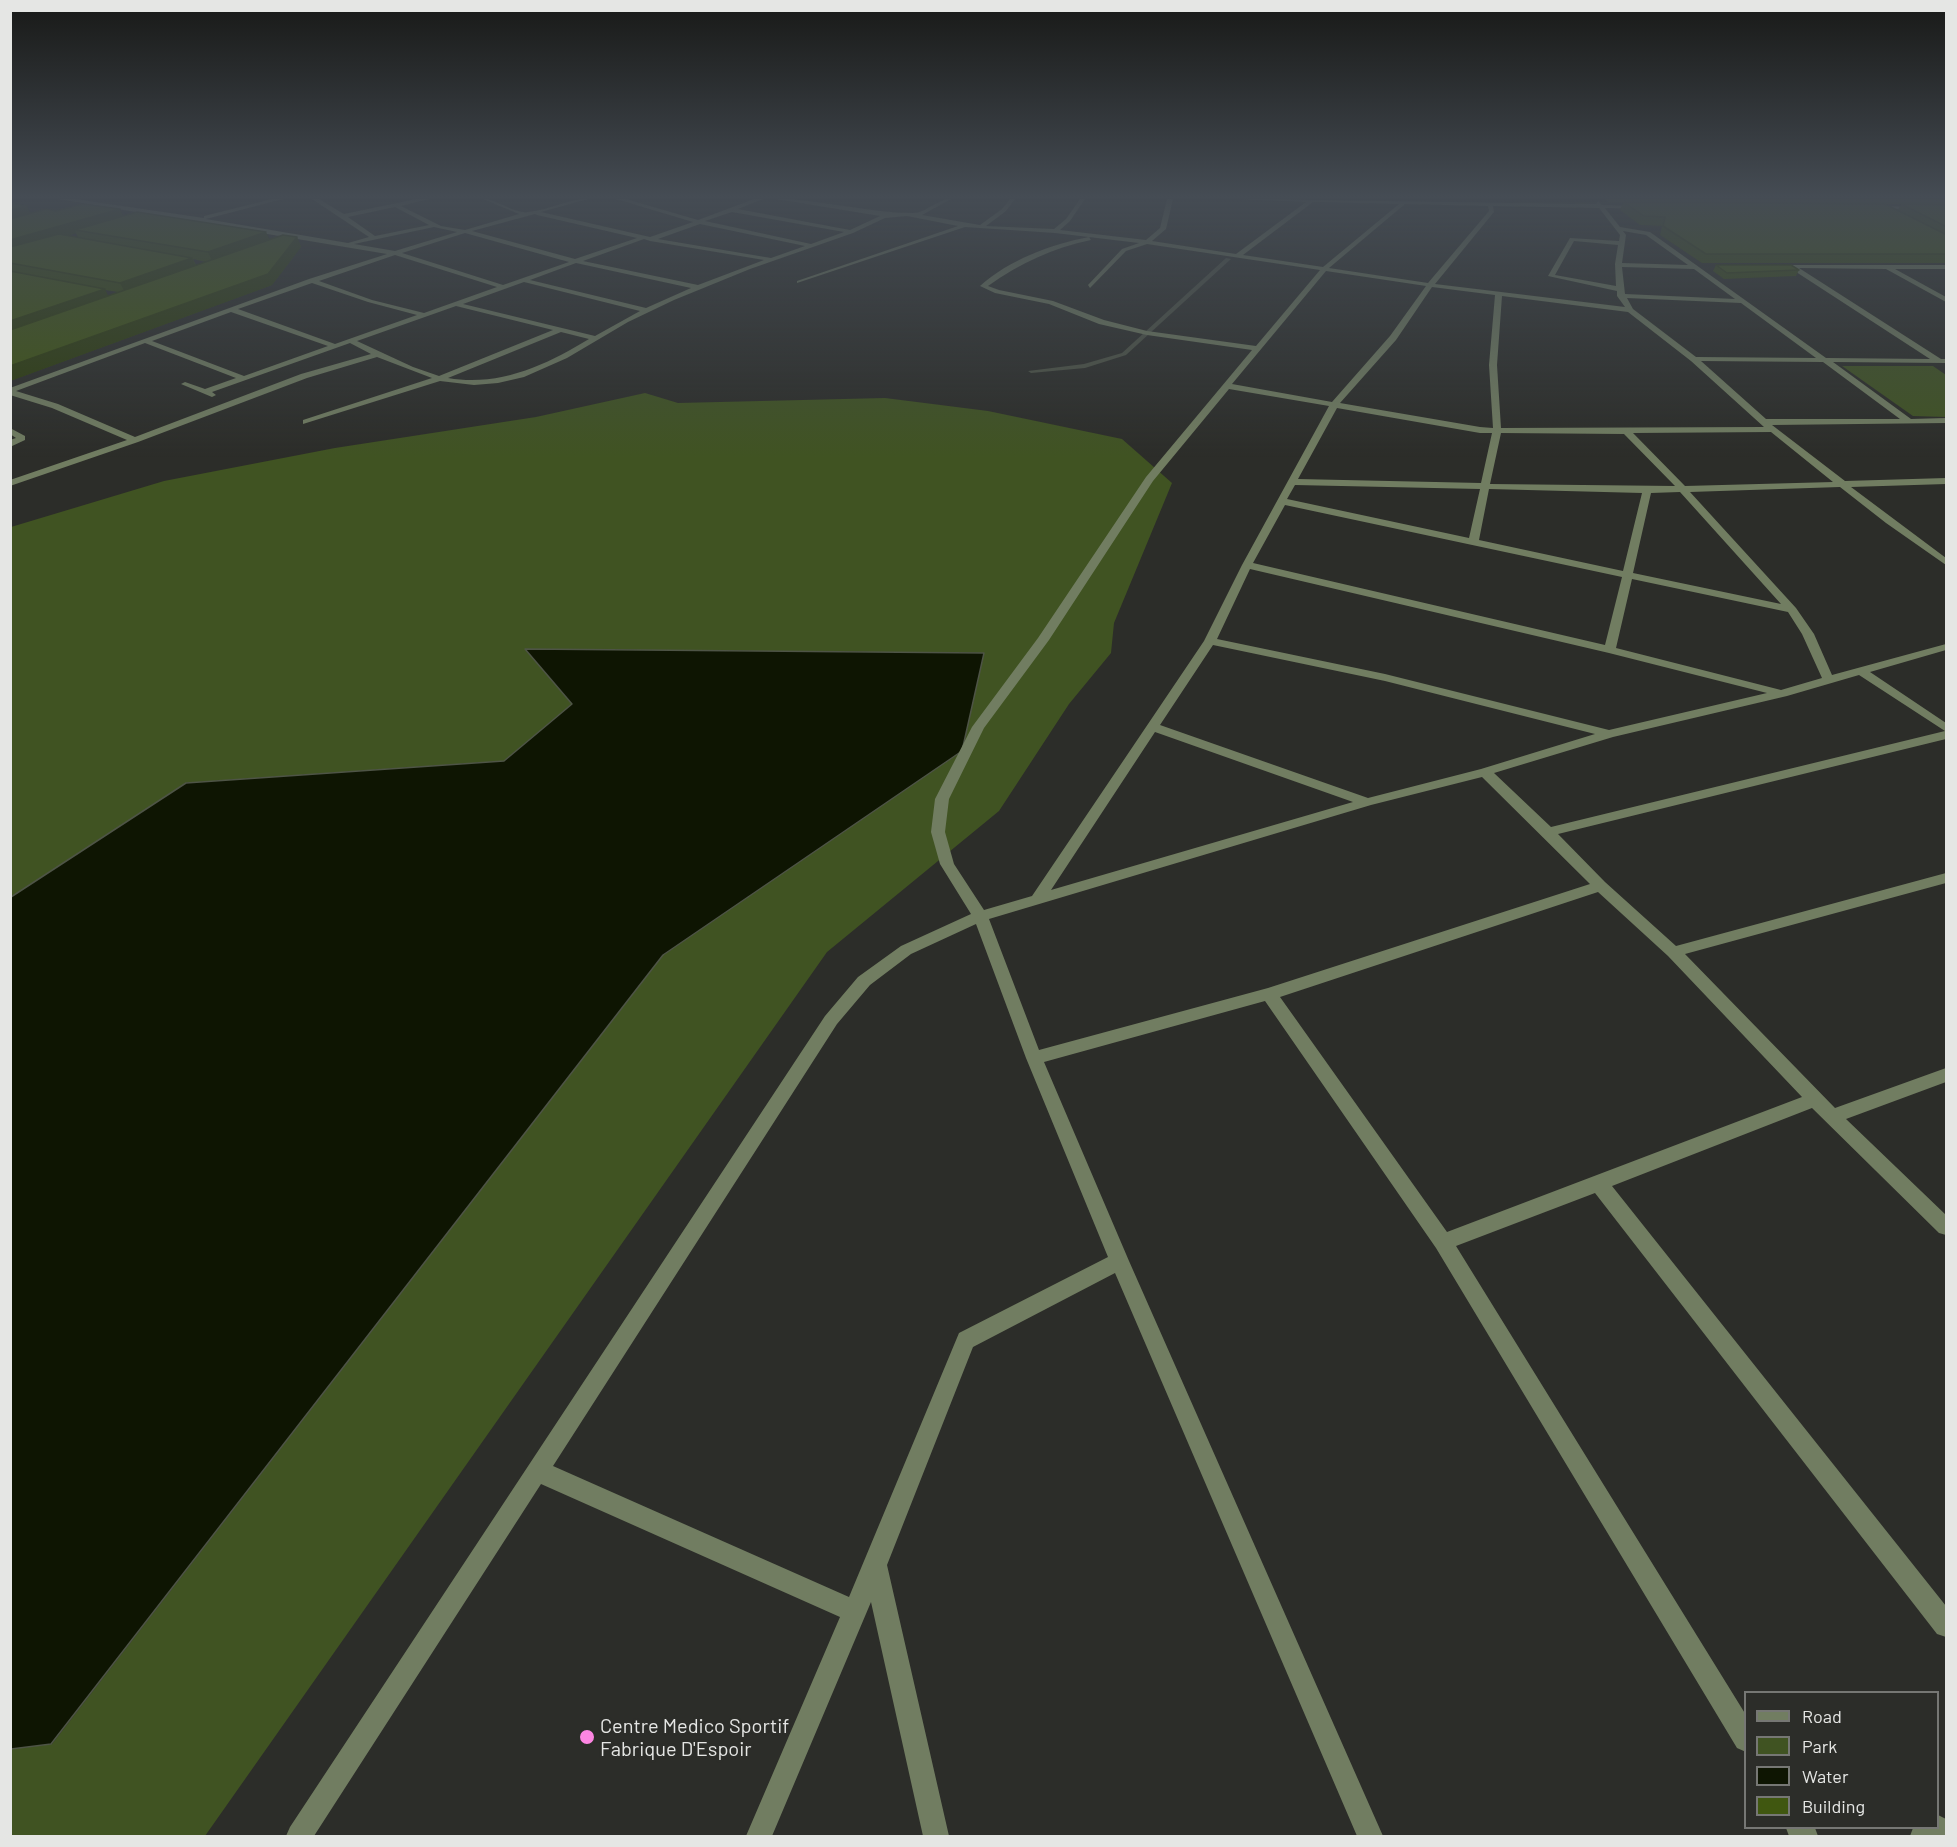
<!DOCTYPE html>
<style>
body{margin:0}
#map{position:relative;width:1957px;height:1847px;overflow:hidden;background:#2c2d29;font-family:Barlow,sans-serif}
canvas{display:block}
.frame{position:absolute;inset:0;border:12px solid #e5e6e4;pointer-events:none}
.legend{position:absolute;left:1744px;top:1691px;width:195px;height:138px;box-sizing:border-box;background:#2c2d29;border:2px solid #767774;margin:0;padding:8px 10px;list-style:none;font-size:18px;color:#e5e6e4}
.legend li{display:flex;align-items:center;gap:12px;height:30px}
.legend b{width:30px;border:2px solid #767774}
</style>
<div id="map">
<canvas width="1957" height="1847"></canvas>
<div class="frame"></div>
<ul class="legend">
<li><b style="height:8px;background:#717d61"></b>Road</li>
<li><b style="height:16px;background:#405322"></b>Park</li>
<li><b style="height:16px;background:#0e1502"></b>Water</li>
<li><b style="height:16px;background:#405710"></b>Building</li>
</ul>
</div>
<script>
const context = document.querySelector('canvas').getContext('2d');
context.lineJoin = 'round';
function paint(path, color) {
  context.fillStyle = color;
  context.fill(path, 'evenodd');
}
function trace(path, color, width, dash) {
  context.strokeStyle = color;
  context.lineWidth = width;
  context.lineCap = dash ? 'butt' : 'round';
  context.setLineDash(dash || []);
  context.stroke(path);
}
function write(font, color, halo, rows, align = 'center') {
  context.font = font + ' Barlow,sans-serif';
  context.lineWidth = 5;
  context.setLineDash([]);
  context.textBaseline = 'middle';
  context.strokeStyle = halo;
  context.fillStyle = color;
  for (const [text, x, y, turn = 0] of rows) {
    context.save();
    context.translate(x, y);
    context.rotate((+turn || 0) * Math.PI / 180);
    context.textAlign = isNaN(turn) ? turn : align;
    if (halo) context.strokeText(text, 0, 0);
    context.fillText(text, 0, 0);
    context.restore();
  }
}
const green = new Path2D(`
 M 1842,366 L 1933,366 L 1946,375 L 1946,417 L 1913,416 Z
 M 645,393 L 678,403 L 885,398 L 988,411 L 1122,439 L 1172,483 L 1114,623 L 1111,653 L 1069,704 L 999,811 L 827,952 L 205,1836 L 11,1836 L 11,1749 L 52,1744 L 663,955 L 962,751 L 984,653 L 526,649 L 572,704 L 504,761 L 186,783 L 11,897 L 11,527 L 164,481 L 335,448 L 536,417 Z`);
const water = new Path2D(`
 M 525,649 L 984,653 L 962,751 L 663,955 L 51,1744 L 11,1749 L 11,897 L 186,783 L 504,761 L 572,704 Z`);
const stream = new Path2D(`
 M 1226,258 L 1231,259 L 1126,355 L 1085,368 L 1031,373 L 1028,371 L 1084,364 L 1122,353 Z`);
const minor = new Path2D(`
 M 58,199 L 75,199 L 204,218 L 204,216 L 272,199 L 283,199 L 206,219 L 348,243 L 369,237 L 312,199 L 319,199 L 344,214 L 416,199 L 429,199 L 401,206 L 441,226 L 465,230 L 519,214 L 483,199 C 498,199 513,214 528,212 C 549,210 567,199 588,199 L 541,212 L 650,237 L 693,222 L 616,199 L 626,199 L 698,220 L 754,199 L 763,199 L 738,209 L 850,230 L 880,216 L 776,199 C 822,199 867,213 913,213 C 926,213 937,199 951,199 L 922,215 L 980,225 L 1002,209 L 1010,199 L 1015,199 L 1006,211 L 986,226 L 1054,229 L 1066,219 L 1080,199 L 1085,199 L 1070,221 L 1060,230 L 1146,240 L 1160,228 L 1167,199 L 1173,199 L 1166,229 L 1152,241 L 1236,254 L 1306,202 L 1239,199 L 1596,204 L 1598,201 L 1602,205 L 1643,206 L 1641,209 L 1605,208 L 1620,227 L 1650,232 L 1826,358 L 1930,359 L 1790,268 L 1773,268 L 1771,265 L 1946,265 L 1946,269 L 1895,269 L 1946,297 L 1946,302 L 1886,269 L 1799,268 L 1941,359 L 1946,359 L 1946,363 L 1833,362 L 1911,419 L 1946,418 L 1946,423 L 1772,425 L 1845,481 L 1946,478 L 1946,484 L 1851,487 L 1946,558 L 1946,565 L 1886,523 L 1840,487 L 1690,492 L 1796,608 L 1814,634 L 1832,675 L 1946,644 L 1946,650 L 1870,672 L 1946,723 L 1946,739 L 1558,834 L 1605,882 L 1676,946 L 1946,873 L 1946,883 L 1685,954 L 1835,1108 L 1946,1068 L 1946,1082 L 1846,1119 L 1946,1215 L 1946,1235 L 1939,1233 L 1812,1108 L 1612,1186 L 1946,1606 L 1946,1637 L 1937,1634 L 1595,1193 L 1456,1246 L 1746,1715 L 1746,1752 L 1737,1748 L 1436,1248 L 1265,1001 L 1044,1062 L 1129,1261 L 1383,1836 L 1357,1836 L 1115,1273 L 973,1347 L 887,1565 L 949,1836 L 923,1836 L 871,1602 L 772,1836 L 746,1836 L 840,1617 L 541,1484 L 314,1836 L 286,1836 L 290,1827 L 825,1016 L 858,977 L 901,946 L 971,914 L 940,864 L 931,832 L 935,799 L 972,727 L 1038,638 L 1146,477 L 1252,350 L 1147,335 L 1099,324 L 1049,304 L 995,293 L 980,286 C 1009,260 1051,244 1089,237 L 1091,240 C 1053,248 1020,263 988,286 L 999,290 L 1053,301 L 1104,320 L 1147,331 L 1256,346 L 1320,270 L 1147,244 L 1126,251 L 1090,288 L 1088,285 L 1122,249 L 1139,243 L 1055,233 L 965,227 L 797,283 L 797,281 L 958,226 L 907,216 L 885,218 L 853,233 L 750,269 L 674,300 L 628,322 L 567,358 L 524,377 L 498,383 L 474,385 L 440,381 L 303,424 L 303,420 L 432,378 L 377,357 L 307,378 L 138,442 L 10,486 L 10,480 L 127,440 L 52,408 L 10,395 L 10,388 L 309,279 L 387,254 ZM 1313,202 L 1399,204 L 1323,267 L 1243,255 ZM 1405,204 L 1488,206 L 1489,211 L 1428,283 L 1329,268 ZM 1493,206 L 1599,208 L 1620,235 L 1619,241 L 1570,238 L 1548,276 L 1617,291 L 1617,296 L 1625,307 L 1435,284 L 1494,212 ZM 395,207 L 429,225 L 375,236 L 348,217 ZM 732,212 L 844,232 L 811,244 L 705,221 ZM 535,214 L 537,215 L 637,238 L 575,259 L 472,231 ZM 700,224 L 805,246 L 771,258 L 658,239 ZM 434,227 L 457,232 L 395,251 L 354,244 ZM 1623,231 L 1646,235 L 1688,265 L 1622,263 L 1626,235 ZM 465,233 L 569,262 L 503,285 L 402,253 ZM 644,239 L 650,241 L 764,260 L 698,285 L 583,261 ZM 1574,241 L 1618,245 L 1615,264 L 1616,286 L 1555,275 ZM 395,255 L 497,287 L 424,313 L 372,300 L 319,281 ZM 576,263 L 691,288 L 646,308 L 530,280 ZM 1622,267 L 1694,269 L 1735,299 L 1625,294 ZM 1326,271 L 1426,286 L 1390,336 L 1332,402 L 1232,384 ZM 524,282 L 640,311 L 595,336 L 463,304 ZM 312,283 L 368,302 L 417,315 L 335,344 L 238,309 ZM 1432,287 L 1495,295 L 1489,365 L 1493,428 L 1480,427 L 1340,403 L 1396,340 ZM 1502,296 L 1628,312 L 1691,361 L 1764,427 L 1501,428 L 1497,365 ZM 1627,298 L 1741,303 L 1816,358 L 1696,357 L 1633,309 ZM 456,306 L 553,330 L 439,376 L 413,367 L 357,341 ZM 231,312 L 328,346 L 244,376 L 152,341 ZM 561,332 L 589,339 C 546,365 500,387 448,378 ZM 145,343 L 236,378 L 205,389 L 185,382 L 181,384 L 212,397 L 216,395 L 212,392 L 350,343 L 371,354 L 301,374 L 135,437 L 58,404 L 16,391 ZM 1701,361 L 1823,362 L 1900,419 L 1766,419 ZM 1229,389 L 1329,406 L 1242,565 L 1204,641 L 1032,896 L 984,910 L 954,864 L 945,832 L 949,799 L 984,728 L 1049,640 L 1153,481 ZM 1337,408 L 1480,433 L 1492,433 L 1481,483 L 1298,479 ZM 1771,432 L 1833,482 L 1685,486 L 1633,433 ZM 1501,433 L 1624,434 L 1675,486 L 1490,484 ZM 1295,485 L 1480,489 L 1469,538 L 1287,499 ZM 1489,489 L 1642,493 L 1623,571 L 1479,540 ZM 1680,492 L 1781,604 L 1633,573 L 1651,493 ZM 1285,505 L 1622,577 L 1605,645 L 1253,563 ZM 1250,569 L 1609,653 L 1767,693 L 1609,730 L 1385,674 L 1217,639 ZM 1632,579 L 1788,612 L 1802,634 L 1822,678 L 1781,690 L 1616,648 ZM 1213,645 L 1385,681 L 1595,734 L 1481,769 L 1368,798 L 1160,725 ZM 1859,675 L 1945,731 L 1551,827 L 1494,773 L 1613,737 L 1787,696 ZM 1155,732 L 1353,802 L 1051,890 ZM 1482,777 L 1590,884 L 1268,988 L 1039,1050 L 989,919 L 1371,805 ZM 1598,892 L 1668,956 L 1802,1097 L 1447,1232 L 1280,997 ZM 976,924 L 1026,1058 L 1108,1257 L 959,1333 L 849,1597 L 553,1466 L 837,1024 L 870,985 L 911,954 Z
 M 1875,206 L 1946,207 L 1946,211 L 1873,209 Z
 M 10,428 L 25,436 L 25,440 L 10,447 L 10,440 L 16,438 L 10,434 Z
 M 1938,1815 L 1946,1819 L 1946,1836 L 1910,1836 L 1913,1828 L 1938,1828 Z
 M 1786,1828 L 1815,1828 L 1818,1836 L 1789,1836 Z`);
const wall = new Path2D(`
 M 1605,199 L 1947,199 L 1947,263 L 1702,263 L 1660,235 L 1662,226 L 1640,225 L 1620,210 L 1623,202 L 1636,202 L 1608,202 ZM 1885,204 L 1901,204 L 1898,210 Z
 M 10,203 L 31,213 L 56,211 L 123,216 L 269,239 L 297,237 L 301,247 L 272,285 L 10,381 ZM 76,233 L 78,238 L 67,236 ZM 193,259 L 206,262 L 196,265 ZM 105,290 L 118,292 L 108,296 Z
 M 1716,265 L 1799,270 L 1796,276 L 1724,279 L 1713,271 Z`);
const shadedWall = new Path2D(`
 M 27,206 L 32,216 L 10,222 L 10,210 Z
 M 120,209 L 125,219 L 75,230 L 76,233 L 10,252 L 10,240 Z
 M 266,232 L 271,242 L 213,263 L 208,252 Z
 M 297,237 L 301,247 L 272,285 L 10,381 L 10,366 Z
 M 192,258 L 197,269 L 126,294 L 120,283 Z
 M 105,289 L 110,300 L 10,334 L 10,321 Z`);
const building = new Path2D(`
 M 1623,202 L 1885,204 L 1947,235 L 1947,254 L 1706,254 L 1663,226 L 1665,217 L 1644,216 Z
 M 10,203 L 27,206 L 10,210 Z
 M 83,204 L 120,209 L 10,240 L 10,219 L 46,209 L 56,211 Z
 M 1901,204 L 1947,205 L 1947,227 Z
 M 137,212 L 266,232 L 208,252 L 75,230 Z
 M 59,234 L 192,258 L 120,283 L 10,263 L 10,247 Z
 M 283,235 L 297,237 L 268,274 L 10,366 L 10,330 Z
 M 1716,265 L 1791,265 L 1799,270 L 1727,273 Z
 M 10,271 L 105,289 L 10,321 Z`);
const markers = [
 [587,1737,8,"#fd86e2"]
];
const nearPoinames = [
 ["Centre Medico Sportif",600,1726],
 ["Fabrique D'Espoir",600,1749]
];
paint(green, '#405322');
paint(water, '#0e1502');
trace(water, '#4e5446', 1.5);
paint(stream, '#4e5446');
paint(minor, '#717d61');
paint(wall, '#374b0e');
paint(shadedWall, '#2d3d0b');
paint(building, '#405710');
trace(building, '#2d3d0b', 1.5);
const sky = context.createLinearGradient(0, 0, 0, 458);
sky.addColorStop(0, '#181917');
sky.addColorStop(0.43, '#454c54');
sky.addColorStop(1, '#454c5400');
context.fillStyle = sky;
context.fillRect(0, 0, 1957, 458);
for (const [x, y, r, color] of markers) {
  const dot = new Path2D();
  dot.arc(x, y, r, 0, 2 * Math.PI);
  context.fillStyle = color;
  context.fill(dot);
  trace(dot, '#2c2d29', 2);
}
write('20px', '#e5e6e4', '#2c2d29', nearPoinames, 'left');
</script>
